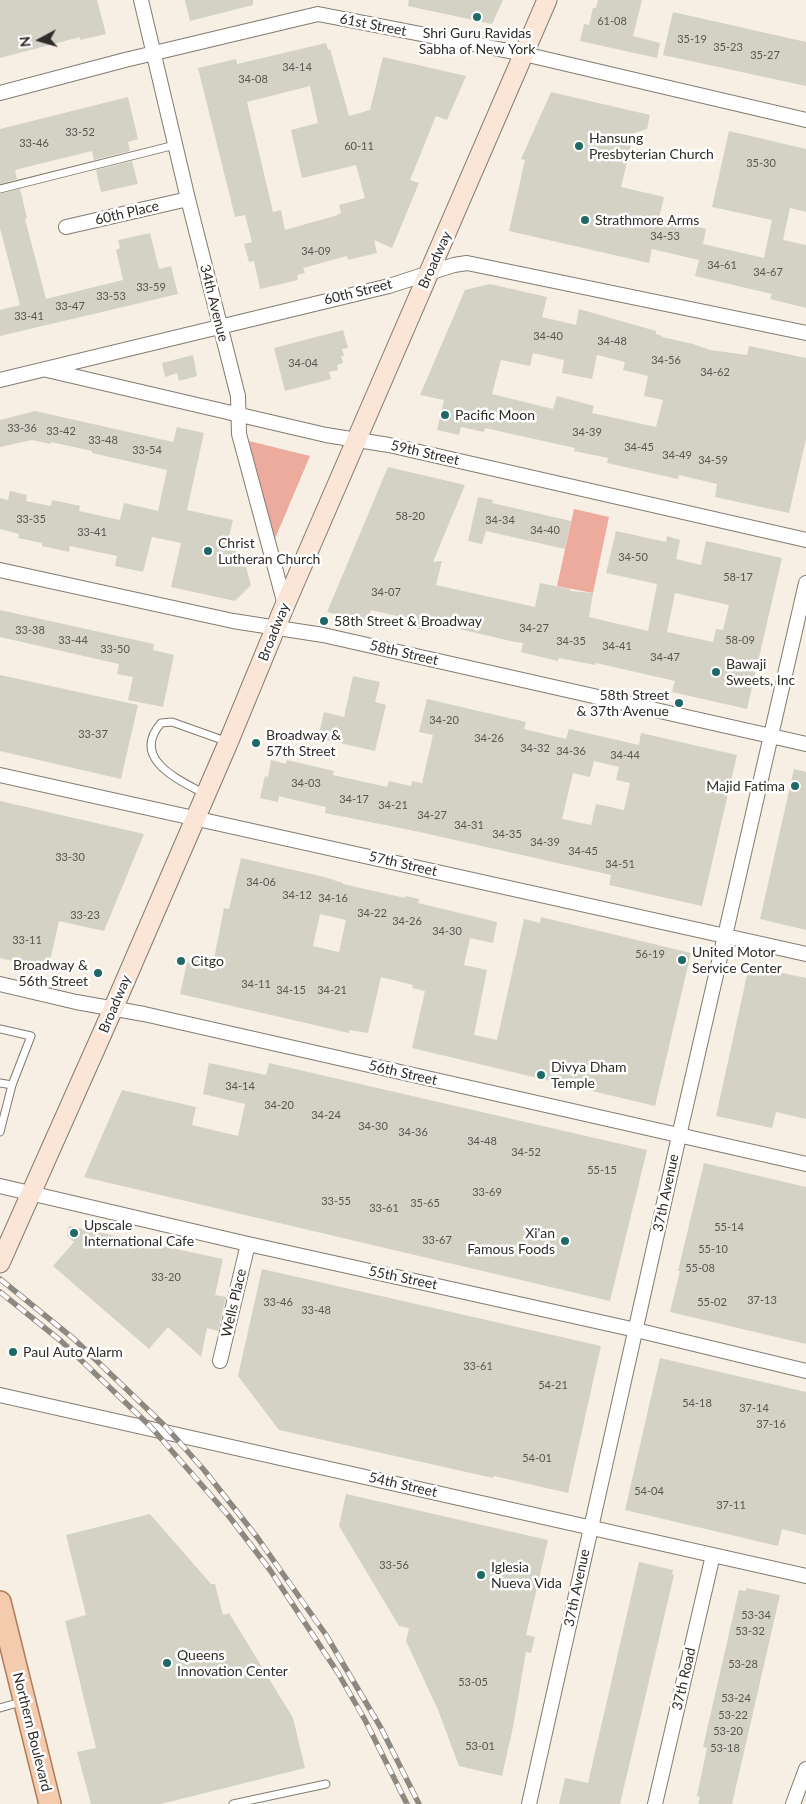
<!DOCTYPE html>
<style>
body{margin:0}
#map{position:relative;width:806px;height:1804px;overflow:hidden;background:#f7efe3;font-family:Lato,sans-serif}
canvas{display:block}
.north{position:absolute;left:15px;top:15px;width:50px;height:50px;-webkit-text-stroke:4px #fff;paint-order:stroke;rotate:264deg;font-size:14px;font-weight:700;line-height:20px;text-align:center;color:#302d29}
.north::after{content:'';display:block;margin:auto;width:18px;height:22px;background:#302d29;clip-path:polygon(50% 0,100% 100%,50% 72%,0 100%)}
</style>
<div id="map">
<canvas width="806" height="1804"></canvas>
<div class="north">N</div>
</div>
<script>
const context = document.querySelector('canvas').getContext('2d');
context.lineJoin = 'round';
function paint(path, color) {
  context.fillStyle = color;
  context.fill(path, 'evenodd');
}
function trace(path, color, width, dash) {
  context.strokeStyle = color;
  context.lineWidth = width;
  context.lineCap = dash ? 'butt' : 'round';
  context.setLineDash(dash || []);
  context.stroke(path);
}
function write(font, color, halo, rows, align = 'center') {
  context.font = font + ' Lato,sans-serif';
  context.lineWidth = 5;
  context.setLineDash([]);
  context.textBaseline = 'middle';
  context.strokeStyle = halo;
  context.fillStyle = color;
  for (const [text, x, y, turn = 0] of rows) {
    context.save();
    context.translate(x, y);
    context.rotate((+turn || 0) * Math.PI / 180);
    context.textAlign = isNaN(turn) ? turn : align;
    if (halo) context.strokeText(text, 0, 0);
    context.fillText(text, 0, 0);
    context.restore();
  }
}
const green = new Path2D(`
 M 249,441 L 310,456 L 274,541 Z
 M 574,509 L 609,517 L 593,593 L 557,586 Z`);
const building = new Path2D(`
 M 0,0 L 97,0 L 106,34 L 80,40 L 80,37 L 0,58 Z
 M 185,0 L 253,0 L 253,5 L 190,21 Z
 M 409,0 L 503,0 L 492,24 L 408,6 Z
 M 598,0 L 642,0 L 633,36 L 660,43 L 657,58 L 580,41 L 584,24 L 589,25 L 593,8 L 596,8 Z
 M 673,12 L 806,42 L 806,86 L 663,55 Z
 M 326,43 L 328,50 L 330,49 L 349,116 L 370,110 L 383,57 L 466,76 L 447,120 L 436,116 L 410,180 L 419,183 L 392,248 L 374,240 L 377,253 L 348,260 L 347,256 L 303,268 L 305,273 L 297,275 L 298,280 L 260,289 L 254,261 L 249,262 L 244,244 L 252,242 L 245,215 L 235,217 L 198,68 L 236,59 L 237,64 ZM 310,86 L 318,123 L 291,130 L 302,178 L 356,165 L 365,198 L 339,205 L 341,213 L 337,214 L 338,215 L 285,230 L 281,210 L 273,212 L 247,102 Z
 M 551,92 L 650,115 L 647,129 L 634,133 L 621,187 L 664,197 L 659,218 L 706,229 L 703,244 L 764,258 L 772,220 L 712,207 L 729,131 L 806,149 L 806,212 L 790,208 L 783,240 L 806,245 L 806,308 L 770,299 L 772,294 L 695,276 L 699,260 L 652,249 L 649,263 L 509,231 L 525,160 L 521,159 Z
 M 128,97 L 138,139 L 128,142 L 130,151 L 94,160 L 92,151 L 47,162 L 15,170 L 17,179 L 0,184 L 0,129 Z
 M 132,161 L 138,184 L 101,192 L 96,170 Z
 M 20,189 L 27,218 L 25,219 L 46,299 L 123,280 L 116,250 L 120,248 L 118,240 L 150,233 L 159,269 L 171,266 L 178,294 L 0,336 L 0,310 L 20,305 L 0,228 L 0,194 Z
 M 490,284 L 547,297 L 542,317 L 576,325 L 579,309 L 656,331 L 656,334 L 662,336 L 662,337 L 693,344 L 710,350 L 747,355 L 749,346 L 806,358 L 806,439 L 789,513 L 715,497 L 717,484 L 679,475 L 678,479 L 607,463 L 608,458 L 574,451 L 575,448 L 485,428 L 484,432 L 461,427 L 459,435 L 437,430 L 444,400 L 420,395 L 465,290 ZM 533,353 L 564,360 L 562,373 L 592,379 L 597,355 L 625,362 L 623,370 L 648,376 L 644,396 L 663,400 L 656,427 L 592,413 L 594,406 L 557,396 L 553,409 L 492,394 L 501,360 L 530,366 Z
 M 343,330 L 348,348 L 342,349 L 344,356 L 341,356 L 343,363 L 337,365 L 338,370 L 329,372 L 331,379 L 285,391 L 274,348 Z
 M 193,355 L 197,376 L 179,381 L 177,373 L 165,377 L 162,363 Z
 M 35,411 L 173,442 L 177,427 L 204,433 L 187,510 L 233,520 L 226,549 L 242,553 L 251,585 L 235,601 L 171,587 L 181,543 L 152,537 L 143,572 L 115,566 L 117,556 L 70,546 L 69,552 L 42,546 L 42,543 L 18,538 L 19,534 L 0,529 L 0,498 L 8,500 L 10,491 L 27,495 L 26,501 L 51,506 L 52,500 L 80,506 L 79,511 L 120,520 L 124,503 L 158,511 L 167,470 L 92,453 L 92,451 L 51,442 L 51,444 L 32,440 L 0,447 L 0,420 Z
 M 388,467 L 465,485 L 433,562 L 442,561 L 436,585 L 535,607 L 540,583 L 570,589 L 570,591 L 593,593 L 589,617 L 648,631 L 657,584 L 606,573 L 616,531 L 666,542 L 667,536 L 680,540 L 676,559 L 701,565 L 706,541 L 782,558 L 747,709 L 672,692 L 675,681 L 596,663 L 595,665 L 559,658 L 558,661 L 521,652 L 523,643 L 515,642 L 425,621 L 423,630 L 408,626 L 410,619 L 371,610 L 368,622 L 327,612 ZM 675,593 L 729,605 L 723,630 L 716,629 L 713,642 L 667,632 Z
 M 478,497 L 493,500 L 492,503 L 571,521 L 565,549 L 486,531 L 482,544 L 468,541 Z
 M 0,610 L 154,644 L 153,650 L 174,655 L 163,707 L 128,700 L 133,677 L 117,674 L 119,664 L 0,637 Z
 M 0,675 L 138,705 L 121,779 L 0,751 Z
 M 353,676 L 380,682 L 375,702 L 386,705 L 375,751 L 318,738 L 324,712 L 344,717 Z
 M 427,699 L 526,722 L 524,729 L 566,739 L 569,729 L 639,745 L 641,733 L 737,755 L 702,906 L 609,885 L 611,875 L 415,831 L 325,813 L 326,807 L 294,800 L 279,796 L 278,802 L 260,798 L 265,776 L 268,777 L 271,760 L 286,764 L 287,760 L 334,771 L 333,775 L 387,787 L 389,781 L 411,786 L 412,781 L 422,783 L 433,735 L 419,732 ZM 594,761 L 619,767 L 616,780 L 630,783 L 624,810 L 596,804 L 591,825 L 562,819 L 573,773 L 590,777 Z
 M 794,769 L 806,772 L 806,930 L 760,919 Z
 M 0,801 L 144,834 L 104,931 L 59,921 L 48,969 L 0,958 Z
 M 241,858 L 324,877 L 343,883 L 343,884 L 405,898 L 405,896 L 419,899 L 418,903 L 497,922 L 493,943 L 470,938 L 464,965 L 487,970 L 474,1035 L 497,1040 L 524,919 L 540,923 L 541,917 L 691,953 L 655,1106 L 412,1048 L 425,991 L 412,988 L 413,985 L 381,977 L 368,1033 L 349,1030 L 349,1033 L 180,994 L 187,963 L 197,955 L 214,959 L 224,908 L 229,909 ZM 320,914 L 346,920 L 339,952 L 313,946 Z
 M 749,966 L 806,978 L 806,1119 L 776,1112 L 772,1128 L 716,1116 Z
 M 209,1063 L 266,1075 L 269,1063 L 647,1150 L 610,1301 L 84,1177 L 122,1090 L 196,1107 L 192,1125 L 238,1136 L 245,1104 L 203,1094 Z
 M 704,1163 L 806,1187 L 806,1344 L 670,1312 L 680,1271 L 678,1271 Z
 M 69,1226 L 223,1259 L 215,1295 L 226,1297 L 218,1331 L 207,1328 L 201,1357 L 168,1327 L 149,1349 L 53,1266 L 74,1242 L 67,1236 Z
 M 262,1269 L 601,1346 L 568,1493 L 494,1476 L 493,1478 L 279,1430 L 238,1376 Z
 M 660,1358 L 806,1392 L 806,1535 L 782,1529 L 778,1546 L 625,1510 Z
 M 346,1494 L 548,1540 L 526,1635 L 535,1637 L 531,1653 L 526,1652 L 513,1727 L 502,1776 L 459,1766 L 438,1710 L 406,1641 L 409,1628 L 399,1626 L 339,1526 Z
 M 150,1514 L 211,1584 L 215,1584 L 223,1615 L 229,1613 L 293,1718 L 305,1768 L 161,1804 L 91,1804 L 77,1752 L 96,1748 L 65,1621 L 86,1615 L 66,1535 Z
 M 639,1562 L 673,1570 L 672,1574 L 674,1575 L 620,1804 L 559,1804 L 565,1778 L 588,1783 Z
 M 746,1588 L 780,1595 L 732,1804 L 698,1804 L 700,1797 L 697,1796 L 707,1748 L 703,1747 L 739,1590 L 746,1591 Z`);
const service = new Path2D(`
 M 0,189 L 175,145
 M 205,794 C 179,780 130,759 161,723 L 172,722 L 228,742
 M 0,1029 L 31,1036 L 12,1085 L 0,1083
 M 0,1132 L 12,1085
 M 0,1708 L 21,1702
 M 233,1804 L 326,1784`);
const minor = new Path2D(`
 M 141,0 L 188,199 L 238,396 L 239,434 L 285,605
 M 0,93 L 125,60 L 318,14 L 524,54 L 806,120
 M 66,227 L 188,199
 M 47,370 L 326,435 L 389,445 L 806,540
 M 0,380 L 389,286 L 454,265 L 467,263 L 806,333
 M 0,570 L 233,621 L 323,635 L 806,744
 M 0,775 L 806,954
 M 0,984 L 76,1002 L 144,1014 L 806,1164
 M 0,1186 L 248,1244 L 636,1330 L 806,1371
 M 220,1361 L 248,1244
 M 0,1395 L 806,1576
 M 529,1804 L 679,1136 L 806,583
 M 655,1804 L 713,1555
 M 793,1804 L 806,1769`);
const secondary = new Path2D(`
 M 0,1263 L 113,1009 L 228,743 L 285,605 L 547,0`);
const primary = new Path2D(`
 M 0,1602 L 50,1804`);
const rail = new Path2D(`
 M 0,1279 L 74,1339 L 166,1427 L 204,1470 L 257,1537 L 326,1635 L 381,1728 L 419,1804
 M 0,1292 L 61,1341 L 150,1426 L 228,1515 L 270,1570 L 338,1673 L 365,1720 L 407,1804`);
const markers = [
 [477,17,5,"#1e6965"],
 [579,146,5,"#1e6965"],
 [585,220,5,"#1e6965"],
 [445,415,5,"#1e6965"],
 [208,551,5,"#1e6965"],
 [324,621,5,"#1e6965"],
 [716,672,5,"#1e6965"],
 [679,703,5,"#1e6965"],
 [256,743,5,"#1e6965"],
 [795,786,5,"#1e6965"],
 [682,960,5,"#1e6965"],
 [181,961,5,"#1e6965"],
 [98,973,5,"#1e6965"],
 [541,1075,5,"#1e6965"],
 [74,1233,5,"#1e6965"],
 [565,1241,5,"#1e6965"],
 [13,1352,5,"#1e6965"],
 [481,1575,5,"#1e6965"],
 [167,1663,5,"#1e6965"]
];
const numberNames = [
 ["61-08",612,21],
 ["35-19",692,39],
 ["35-23",728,47],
 ["35-27",765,55],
 ["34-14",297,67],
 ["34-08",253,79],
 ["33-52",80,132],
 ["33-46",34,143],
 ["60-11",359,146],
 ["35-30",761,163],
 ["34-53",665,236],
 ["34-09",316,251],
 ["34-61",722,265],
 ["34-67",768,272],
 ["33-59",151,287],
 ["33-53",111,296],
 ["33-47",70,306],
 ["33-41",29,316],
 ["34-40",548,336],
 ["34-48",612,341],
 ["34-56",666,360],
 ["34-04",303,363],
 ["34-62",715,372],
 ["33-36",22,428],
 ["33-42",61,431],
 ["34-39",587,432],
 ["33-48",103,440],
 ["34-45",639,447],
 ["33-54",147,450],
 ["34-49",677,455],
 ["34-59",713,460],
 ["58-20",410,516],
 ["33-35",31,519],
 ["34-34",500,520],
 ["34-40",545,530],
 ["33-41",92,532],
 ["34-50",633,557],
 ["58-17",738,577],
 ["34-07",386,592],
 ["34-27",534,628],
 ["33-38",30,630],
 ["33-44",73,640],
 ["58-09",740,640],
 ["34-35",571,641],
 ["34-41",617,646],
 ["33-50",115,649],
 ["34-47",665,657],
 ["34-20",444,720],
 ["33-37",93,734],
 ["34-26",489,738],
 ["34-32",535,748],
 ["34-36",571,751],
 ["34-44",625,755],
 ["34-03",306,783],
 ["34-17",354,799],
 ["34-21",393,805],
 ["34-27",432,815],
 ["34-31",469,825],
 ["34-35",507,834],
 ["34-39",545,842],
 ["34-45",583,851],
 ["33-30",70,857],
 ["34-51",620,864],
 ["34-06",261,882],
 ["34-12",297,895],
 ["34-16",333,898],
 ["34-22",372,913],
 ["33-23",85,915],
 ["34-26",407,921],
 ["34-30",447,931],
 ["33-11",27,940],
 ["56-19",650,954],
 ["34-11",256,984],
 ["34-15",291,990],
 ["34-21",332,990],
 ["34-14",240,1086],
 ["34-20",279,1105],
 ["34-24",326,1115],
 ["34-30",373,1126],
 ["34-36",413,1132],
 ["34-48",482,1141],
 ["34-52",526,1152],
 ["55-15",602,1170],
 ["33-69",487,1192],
 ["33-55",336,1201],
 ["35-65",425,1203],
 ["33-61",384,1208],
 ["55-14",729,1227],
 ["33-67",437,1240],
 ["55-10",713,1249],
 ["55-08",700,1268],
 ["33-20",166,1277],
 ["37-13",762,1300],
 ["33-46",278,1302],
 ["55-02",712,1302],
 ["33-48",316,1310],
 ["33-61",478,1366],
 ["54-21",553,1385],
 ["54-18",697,1403],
 ["37-14",754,1408],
 ["37-16",771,1424],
 ["54-01",537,1458],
 ["54-04",649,1491],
 ["37-11",731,1505],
 ["33-56",394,1565],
 ["53-34",756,1615],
 ["53-32",750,1631],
 ["53-28",743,1664],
 ["53-05",473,1682],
 ["53-24",736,1698],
 ["53-22",733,1715],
 ["53-20",728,1731],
 ["53-01",480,1746],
 ["53-18",725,1748]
];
const streetNames = [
 ["61st Street",373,25,11],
 ["60th Place",127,213,-13],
 ["Broadway",435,260,-66],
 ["60th Street",358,292,-14],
 ["34th Avenue",214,303,76],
 ["59th Street",425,453,13],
 ["Broadway",274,632,-68],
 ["58th Street",404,653,13],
 ["57th Street",403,864,13],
 ["Broadway",115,1004,-67],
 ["56th Street",403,1073,13],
 ["37th Avenue",666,1193,-78],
 ["55th Street",403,1278,12],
 ["Wells Place",234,1303,-77],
 ["54th Street",403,1485,13],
 ["37th Avenue",577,1588,-78],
 ["37th Road",684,1679,-77],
 ["Northern Boulevard",32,1732,76]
];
const poiNames = [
 ["Shri Guru Ravidas",477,33,"center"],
 ["Sabha of New York",477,49,"center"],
 ["Hansung",589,138],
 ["Presbyterian Church",589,154],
 ["Strathmore Arms",595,220],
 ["Pacific Moon",455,415],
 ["Christ",218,543],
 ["Lutheran Church",218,559],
 ["58th Street & Broadway",334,621],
 ["Bawaji",726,664],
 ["Sweets, Inc",726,680],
 ["58th Street",669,695,"right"],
 ["& 37th Avenue",669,711,"right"],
 ["Broadway &",266,735],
 ["57th Street",266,751],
 ["Majid Fatima",785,786,"right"],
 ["United Motor",692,952],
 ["Service Center",692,968],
 ["Citgo",191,961],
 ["Broadway &",88,965,"right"],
 ["56th Street",88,981,"right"],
 ["Divya Dham",551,1067],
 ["Temple",551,1083],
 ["Upscale",84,1225],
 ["International Cafe",84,1241],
 ["Xi'an",555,1233,"right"],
 ["Famous Foods",555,1249,"right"],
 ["Paul Auto Alarm",23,1352],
 ["Iglesia",491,1567],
 ["Nueva Vida",491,1583],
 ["Queens",177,1655],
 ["Innovation Center",177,1671]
];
paint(green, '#ecab9c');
paint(building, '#d3d2c5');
trace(service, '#827b70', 9);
trace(minor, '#827b70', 16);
trace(secondary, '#827b70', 21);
trace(primary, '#ab7d5c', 24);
trace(service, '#fff', 7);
trace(minor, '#fff', 14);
trace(secondary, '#fae5d6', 19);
trace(primary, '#f4cbad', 21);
trace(rail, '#8d8880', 5.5);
trace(rail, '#fff', 4, [11]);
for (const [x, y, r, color] of markers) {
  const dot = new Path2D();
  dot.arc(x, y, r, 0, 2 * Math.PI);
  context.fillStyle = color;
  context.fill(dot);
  trace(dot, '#fff', 2);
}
write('11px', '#595650', null, numberNames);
write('14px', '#302d29', '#fff', streetNames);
write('14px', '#302d29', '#fff', poiNames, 'left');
</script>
